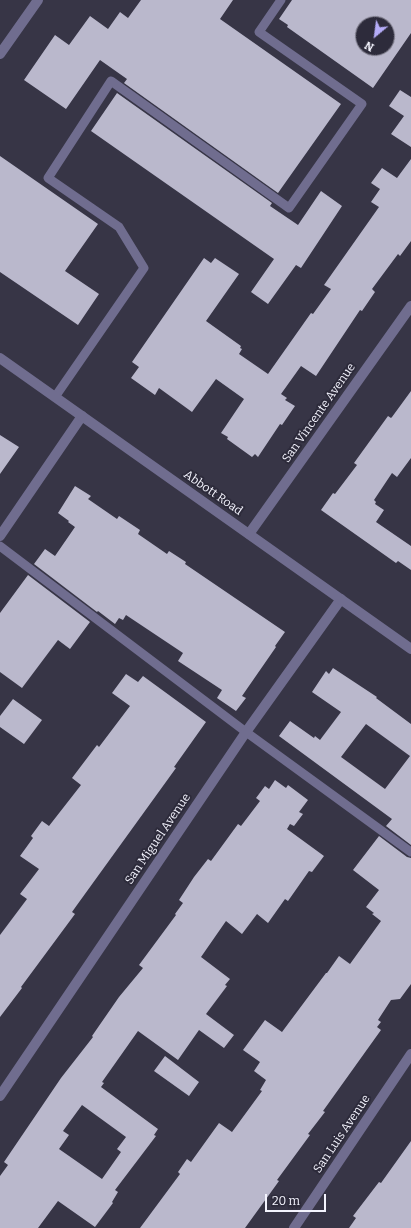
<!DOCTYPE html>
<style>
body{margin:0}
#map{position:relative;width:411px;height:1228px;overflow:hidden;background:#373546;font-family:Bitter,serif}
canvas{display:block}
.north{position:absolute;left:355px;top:16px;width:40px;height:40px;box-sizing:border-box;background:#2d2b3b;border:1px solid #7d7b89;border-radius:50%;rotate:209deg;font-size:11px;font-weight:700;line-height:16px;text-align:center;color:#f4f4fe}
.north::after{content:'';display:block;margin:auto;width:14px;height:18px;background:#b5acf8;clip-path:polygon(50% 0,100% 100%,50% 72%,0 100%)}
.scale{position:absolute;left:265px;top:1194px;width:61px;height:18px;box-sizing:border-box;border:2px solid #f4f4fe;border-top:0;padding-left:5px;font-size:12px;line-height:14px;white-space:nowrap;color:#f4f4fe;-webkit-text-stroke:3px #2d2b3b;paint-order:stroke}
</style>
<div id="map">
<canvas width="411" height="1228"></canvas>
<div class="north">N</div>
<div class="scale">20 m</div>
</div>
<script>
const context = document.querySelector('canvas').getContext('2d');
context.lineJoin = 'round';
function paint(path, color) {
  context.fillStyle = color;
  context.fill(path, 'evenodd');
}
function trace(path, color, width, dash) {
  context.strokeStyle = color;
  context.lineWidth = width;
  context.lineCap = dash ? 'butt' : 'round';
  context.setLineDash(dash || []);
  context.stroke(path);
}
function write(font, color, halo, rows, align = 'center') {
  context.font = font + ' Bitter,serif';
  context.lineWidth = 4;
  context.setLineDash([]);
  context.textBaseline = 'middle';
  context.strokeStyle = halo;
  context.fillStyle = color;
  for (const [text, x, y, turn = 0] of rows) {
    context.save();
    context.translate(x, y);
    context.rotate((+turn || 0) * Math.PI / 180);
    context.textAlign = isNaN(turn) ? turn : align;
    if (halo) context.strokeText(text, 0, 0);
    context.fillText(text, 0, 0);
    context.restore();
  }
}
const building = new Path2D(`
 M 141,0 L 233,0 L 220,19 L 341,104 L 278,193 L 124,83 L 127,79 L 100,60 L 66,109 L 24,80 L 55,35 L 69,45 L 90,16 L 108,29 L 120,12 L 128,18 Z
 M 292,0 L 411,0 L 411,33 L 373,88 L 287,27 L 288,25 L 279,19 ZM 363,24 L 387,24 L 387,48 L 363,48 Z
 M 400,90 L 411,97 L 411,147 L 391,134 L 404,116 L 389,106 Z
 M 117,93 L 272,203 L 270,206 L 298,225 L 321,191 L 342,206 L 301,268 L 296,265 L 268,304 L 251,292 L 274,259 L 91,131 Z
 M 0,156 L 98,224 L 65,271 L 99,294 L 78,325 L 0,272 Z
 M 411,159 L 411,241 L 400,256 L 398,254 L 372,289 L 375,292 L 362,311 L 360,310 L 316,376 L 301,366 L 281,394 L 287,398 L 285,400 L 295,406 L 282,425 L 280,424 L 258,457 L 255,454 L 252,457 L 227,439 L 228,437 L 221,433 L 244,399 L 216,379 L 192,412 L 159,388 L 155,395 L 131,378 L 139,367 L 132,362 L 204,258 L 211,263 L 215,258 L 239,274 L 206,321 L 241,346 L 240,348 L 242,349 L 239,354 L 268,374 L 311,313 L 313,314 L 331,289 L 324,285 L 379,207 L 371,202 L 380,189 L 371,183 L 382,168 L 397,178 Z
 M 411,391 L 411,458 L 397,477 L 392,473 L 374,500 L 376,502 L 375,504 L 384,510 L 376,522 L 411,546 L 411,570 L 398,561 L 396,563 L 321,510 L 333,493 L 335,494 L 357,465 L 354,463 L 388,416 L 391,418 L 392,417 Z
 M 0,435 L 19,447 L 0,474 Z
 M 75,486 L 91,496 L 88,499 L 117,519 L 119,516 L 140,530 L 138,534 L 167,554 L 169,551 L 186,562 L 185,564 L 285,632 L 275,646 L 276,647 L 242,696 L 246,698 L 236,711 L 217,698 L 222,690 L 178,661 L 183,653 L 126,615 L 123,620 L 119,618 L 115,624 L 98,611 L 97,612 L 34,564 L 45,549 L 55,556 L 75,527 L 68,522 L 69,521 L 58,513 Z
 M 28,575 L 90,622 L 70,649 L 58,640 L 22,688 L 0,672 L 0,613 Z
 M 333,668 L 377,697 L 376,698 L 411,724 L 411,845 L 386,826 L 392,819 L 279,736 L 290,721 L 314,738 L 315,736 L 320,740 L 341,712 L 312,692 L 326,671 L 329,674 ZM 366,724 L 410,756 L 385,789 L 341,757 Z
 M 126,674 L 138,682 L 143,676 L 206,722 L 174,767 L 176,768 L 77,905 L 72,912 L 75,914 L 21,987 L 22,988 L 0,1017 L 0,935 L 27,899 L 20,894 L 39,869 L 20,856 L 33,838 L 31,836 L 42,821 L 49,826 L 81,785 L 72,778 L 97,745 L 99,747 L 130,706 L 112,693 Z
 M 13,699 L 42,720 L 24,744 L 0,727 L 0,716 Z
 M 275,780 L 286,788 L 288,785 L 308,800 L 299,812 L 303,814 L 294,826 L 290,824 L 287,829 L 324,856 L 312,872 L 309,871 L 288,901 L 285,899 L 268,923 L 257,914 L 242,934 L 226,921 L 201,957 L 230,979 L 225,985 L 227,986 L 206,1014 L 234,1035 L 224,1048 L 199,1030 L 178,1060 L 138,1031 L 102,1082 L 104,1083 L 101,1087 L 158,1129 L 154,1135 L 156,1136 L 115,1190 L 118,1192 L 112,1202 L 113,1203 L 95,1227 L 58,1201 L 38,1228 L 0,1228 L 0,1176 L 8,1165 L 4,1162 L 61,1078 L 93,1037 L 92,1036 L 119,997 L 143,968 L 139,965 L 176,915 L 175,914 L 183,903 L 179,900 L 194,877 L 208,859 L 211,861 L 238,824 L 241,826 L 260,801 L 256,798 L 265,786 L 269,789 ZM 82,1105 L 126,1137 L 117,1149 L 121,1152 L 102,1179 L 59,1149 L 69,1135 L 63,1131 Z
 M 379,836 L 407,857 L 411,858 L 411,984 L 400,999 L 391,1000 L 378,1020 L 381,1022 L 377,1027 L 381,1030 L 323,1111 L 325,1112 L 308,1134 L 310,1135 L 277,1180 L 279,1181 L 245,1228 L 140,1228 L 180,1174 L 178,1172 L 187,1159 L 191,1162 L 219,1123 L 232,1132 L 262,1091 L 260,1090 L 266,1080 L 254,1071 L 260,1062 L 243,1050 L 265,1020 L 282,1032 L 326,973 L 327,973 L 339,956 L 350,964 L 381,921 L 372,914 L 374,913 L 366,907 L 379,890 L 353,870 Z
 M 165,1056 L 199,1082 L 189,1096 L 154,1071 Z
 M 411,1141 L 411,1228 L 349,1228 L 356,1218 L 353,1216 L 379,1182 L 381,1183 Z`);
const service = new Path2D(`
 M 55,397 L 144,268 L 119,227 L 48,178 L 111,81 L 289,208 L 362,104 L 259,32 L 281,0
 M 0,546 L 246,732 L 411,852`);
const minor = new Path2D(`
 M 0,54 L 38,0
 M 249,534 L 411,306
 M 0,536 L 82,416
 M 0,1096 L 246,732 L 341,599
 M 294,1228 L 411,1054`);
const tertiary = new Path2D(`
 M 0,358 L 411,649`);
const streetNames = [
 ["San Vincente Avenue",319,413,-55],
 ["Abbott Road",213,493,35],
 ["San Miguel Avenue",158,839,-56],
 ["San Luis Avenue",342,1134,-56]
];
paint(building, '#bab8cc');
trace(service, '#706d8f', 9);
trace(minor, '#706d8f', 10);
trace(tertiary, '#706d8f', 10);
write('12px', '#f4f4fe', '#2d2b3b', streetNames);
</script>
